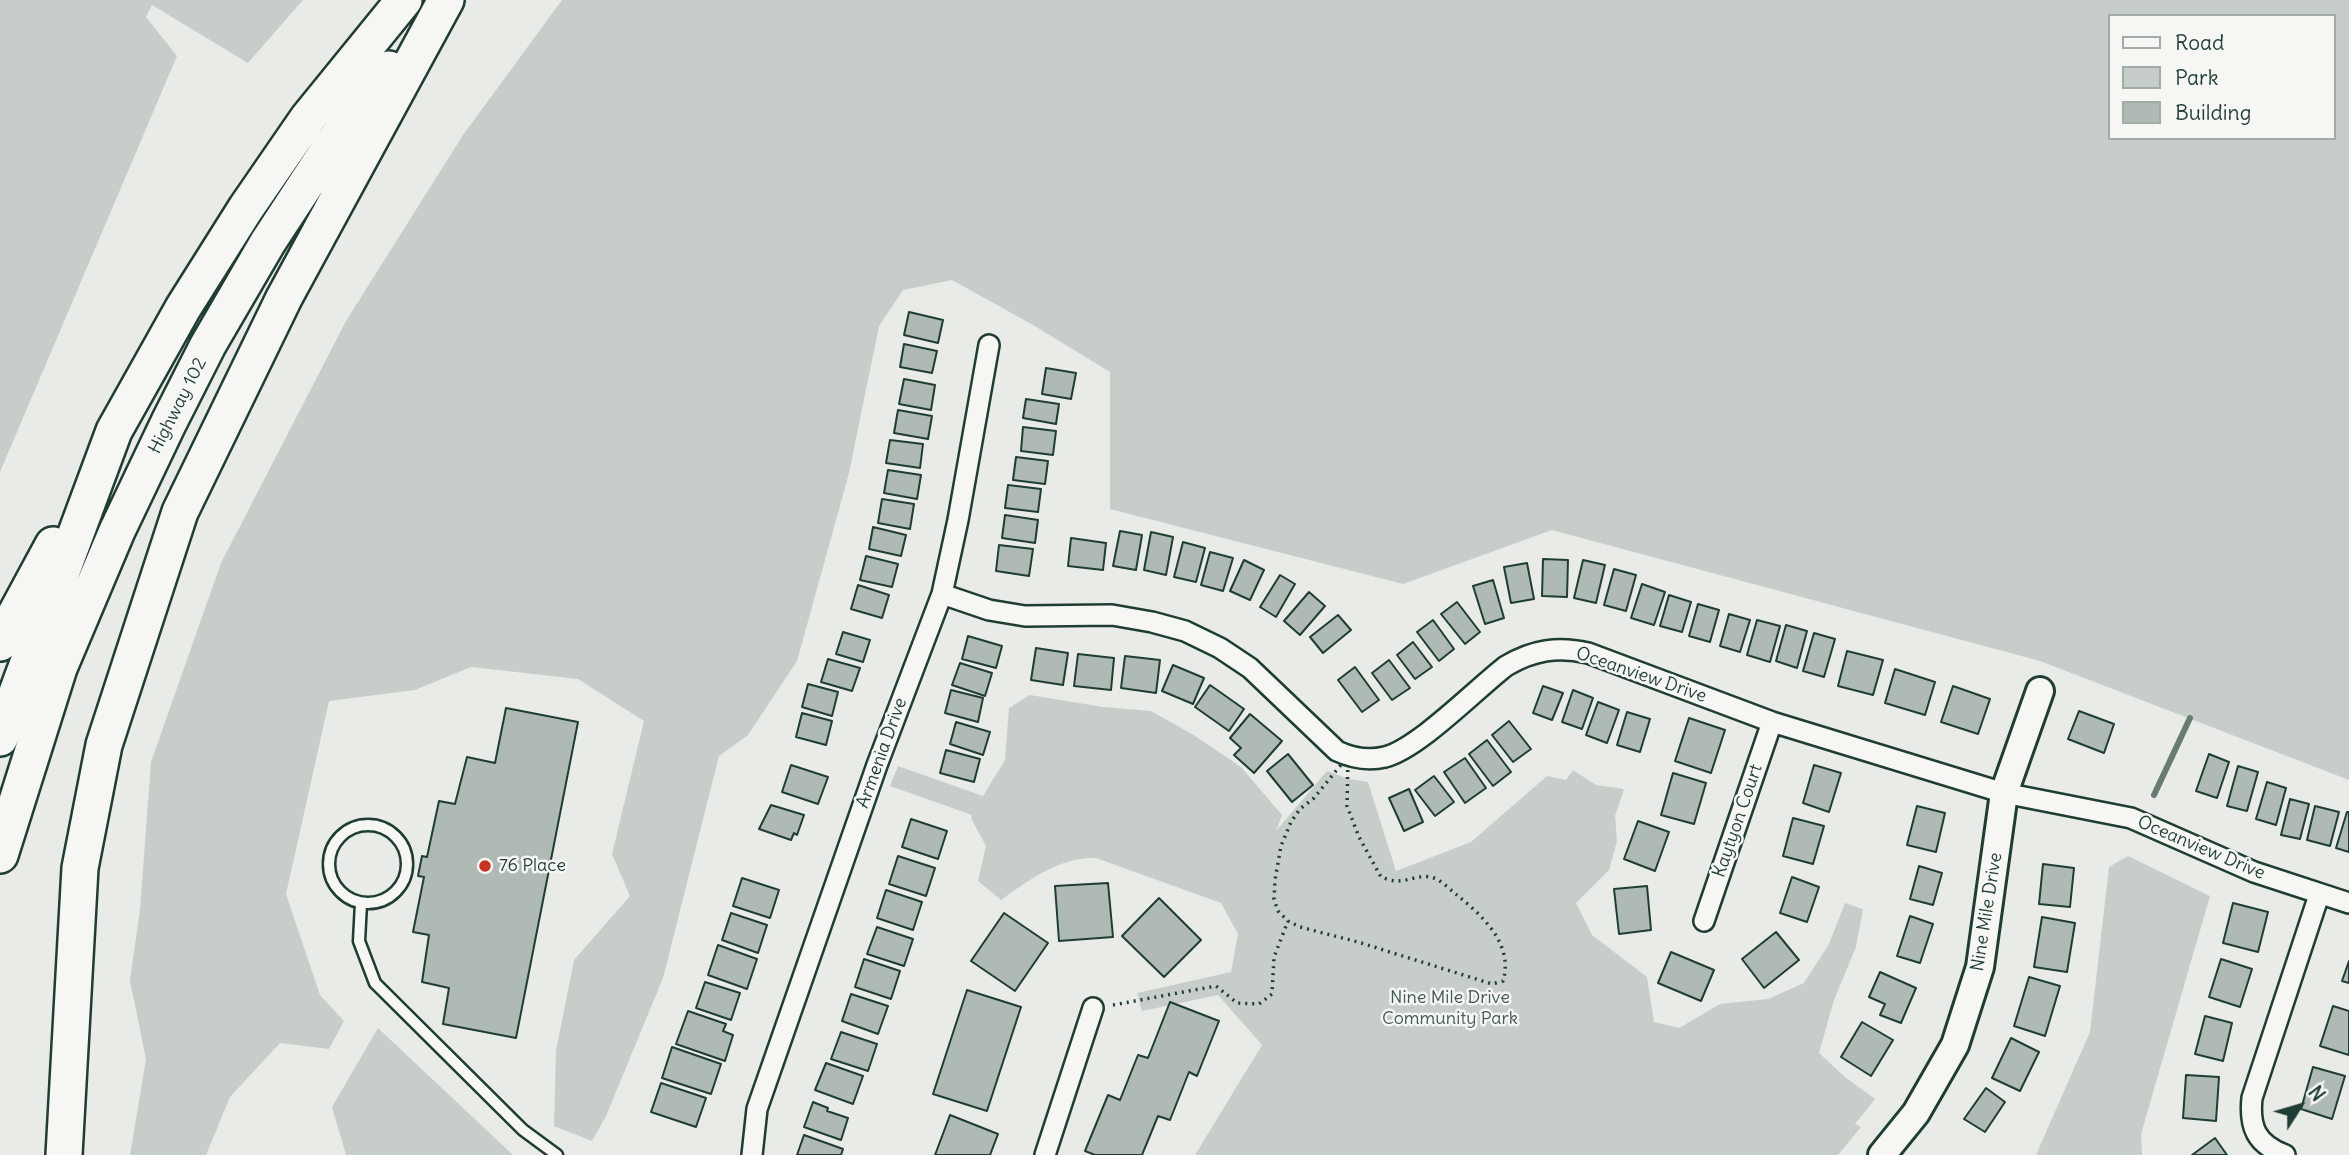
<!DOCTYPE html>
<style>
body{margin:0}
#map{position:relative;width:2349px;height:1155px;overflow:hidden;background:#e9ebe7;font-family:Delius,sans-serif}
canvas{display:block}
.legend{position:absolute;left:2108px;top:14px;width:228px;height:126px;box-sizing:border-box;background:#f6f6f2;border:2px solid #a0aca6;margin:0;padding:9px 12px;list-style:none;font-size:21px;color:#1f3d34}
.legend li{display:flex;align-items:center;gap:14px;height:35px}
.legend b{width:35px;border:2px solid #a0aca6}
.north{position:absolute;left:2265px;top:1071px;width:70px;height:70px;-webkit-text-stroke:5px #f6f6f2;paint-order:stroke;rotate:53deg;font-size:19px;font-weight:700;line-height:28px;text-align:center;color:#1f3d34}
.north::after{content:'';display:block;margin:auto;width:24px;height:32px;background:#1f3d34;clip-path:polygon(50% 0,100% 100%,50% 72%,0 100%)}
</style>
<div id="map">
<canvas width="2349" height="1155"></canvas>
<ul class="legend">
<li><b style="height:9px;background:#f6f6f2"></b>Road</li>
<li><b style="height:19px;background:#c7cec9"></b>Park</li>
<li><b style="height:19px;background:#b0bab5"></b>Building</li>
</ul>
<div class="north">N</div>
</div>
<script>
const context = document.querySelector('canvas').getContext('2d');
context.lineJoin = 'round';
function paint(path, color) {
  context.fillStyle = color;
  context.fill(path, 'evenodd');
}
function trace(path, color, width, dash) {
  context.strokeStyle = color;
  context.lineWidth = width;
  context.lineCap = dash ? 'butt' : 'round';
  context.setLineDash(dash || []);
  context.stroke(path);
}
function write(font, color, halo, rows, align = 'center') {
  context.font = font + ' Delius,sans-serif';
  context.lineWidth = 5;
  context.setLineDash([]);
  context.textBaseline = 'middle';
  context.strokeStyle = halo;
  context.fillStyle = color;
  for (const [text, x, y, turn = 0] of rows) {
    context.save();
    context.translate(x, y);
    context.rotate((+turn || 0) * Math.PI / 180);
    context.textAlign = isNaN(turn) ? turn : align;
    if (halo) context.strokeText(text, 0, 0);
    context.fillText(text, 0, 0);
    context.restore();
  }
}
const green = new Path2D(`
 M 0,0 L 303,0 L 248,63 L 152,5 L 146,17 L 177,56 L 0,472 Z
 M 562,0 L 2349,0 L 2349,780 L 2040,661 L 1552,530 L 1403,584 L 1110,509 L 1110,372 L 1033,325 L 952,280 L 903,290 L 879,326 L 849,473 L 797,661 L 748,735 L 719,756 L 663,978 L 606,1116 L 592,1141 L 554,1126 L 556,1051 L 574,960 L 630,896 L 612,854 L 644,721 L 578,679 L 471,667 L 415,690 L 329,701 L 286,894 L 320,995 L 344,1021 L 329,1049 L 280,1043 L 230,1097 L 206,1155 L 130,1155 L 146,1059 L 130,981 L 140,909 L 151,762 L 221,563 L 346,321 L 463,135 ZM 2109,16 L 2333,16 L 2333,138 L 2109,138 Z
 M 1030,695 L 1103,707 L 1151,711 L 1192,734 L 1241,767 L 1282,815 L 1276,831 L 1327,771 L 1349,779 L 1368,782 L 1396,871 L 1471,842 L 1547,776 L 1566,780 L 1573,770 L 1596,785 L 1624,789 L 1615,816 L 1617,841 L 1609,870 L 1576,903 L 1592,935 L 1647,977 L 1654,1022 L 1679,1028 L 1720,1004 L 1768,999 L 1804,983 L 1829,944 L 1845,903 L 1863,909 L 1856,947 L 1834,1000 L 1819,1053 L 1845,1077 L 1875,1099 L 1855,1124 L 1861,1127 L 1838,1155 L 1195,1155 L 1262,1045 L 1218,995 L 1142,1011 L 1137,993 L 1231,972 L 1238,934 L 1221,903 L 1096,858 C 1060,857 1030,879 1001,900 L 978,881 L 986,846 L 971,818 L 972,815 L 890,786 L 898,766 L 983,796 L 1005,760 L 1009,708 Z
 M 2128,856 L 2210,896 L 2141,1134 L 2142,1155 L 2036,1155 L 2090,1032 L 2109,867 Z
 M 378,1028 L 513,1155 L 346,1155 L 332,1107 Z`);
const stream = new Path2D(`
 M 2154,795 L 2190,718`);
const building = new Path2D(`
 M 909,312 L 943,320 L 938,343 L 904,335 Z
 M 904,344 L 937,351 L 932,373 L 900,367 Z
 M 1046,368 L 1076,373 L 1071,399 L 1042,394 Z
 M 904,379 L 935,385 L 931,410 L 899,404 Z
 M 1026,399 L 1059,404 L 1056,424 L 1023,418 Z
 M 898,410 L 932,416 L 928,439 L 894,433 Z
 M 1023,427 L 1056,431 L 1053,455 L 1021,451 Z
 M 890,440 L 923,444 L 920,468 L 886,463 Z
 M 1016,457 L 1048,461 L 1045,484 L 1013,480 Z
 M 888,470 L 921,475 L 917,499 L 884,493 Z
 M 1008,485 L 1041,489 L 1038,512 L 1005,508 Z
 M 882,499 L 914,504 L 910,529 L 878,523 Z
 M 1005,515 L 1038,520 L 1035,543 L 1002,538 Z
 M 873,527 L 906,535 L 901,556 L 869,549 Z
 M 1120,531 L 1142,535 L 1136,570 L 1113,566 Z
 M 1151,532 L 1173,537 L 1166,575 L 1144,570 Z
 M 1071,538 L 1106,543 L 1103,570 L 1068,566 Z
 M 1183,542 L 1205,548 L 1196,582 L 1174,577 Z
 M 999,545 L 1033,549 L 1029,576 L 996,571 Z
 M 1210,552 L 1233,558 L 1223,591 L 1201,585 Z
 M 866,556 L 898,564 L 892,587 L 860,580 Z
 M 1543,559 L 1568,560 L 1567,597 L 1542,596 Z
 M 1244,560 L 1264,570 L 1250,600 L 1230,591 Z
 M 1583,560 L 1605,565 L 1596,603 L 1574,598 Z
 M 1527,563 L 1534,599 L 1511,603 L 1504,567 Z
 M 1614,569 L 1636,575 L 1626,611 L 1604,605 Z
 M 1280,575 L 1295,584 L 1276,617 L 1260,607 Z
 M 1493,580 L 1504,618 L 1485,624 L 1473,586 Z
 M 1642,584 L 1665,592 L 1654,625 L 1631,618 Z
 M 858,585 L 889,595 L 882,618 L 851,609 Z
 M 1309,592 L 1325,606 L 1300,635 L 1284,621 Z
 M 1669,595 L 1691,602 L 1682,632 L 1660,626 Z
 M 1457,602 L 1480,632 L 1465,644 L 1441,614 Z
 M 1698,604 L 1719,610 L 1710,642 L 1689,636 Z
 M 1729,614 L 1750,620 L 1740,652 L 1720,646 Z
 M 1338,615 L 1351,630 L 1323,653 L 1310,637 Z
 M 1433,620 L 1454,649 L 1439,661 L 1417,632 Z
 M 1757,620 L 1780,626 L 1770,662 L 1747,655 Z
 M 1786,625 L 1807,631 L 1797,668 L 1776,661 Z
 M 843,632 L 870,640 L 863,662 L 836,654 Z
 M 1814,633 L 1835,639 L 1824,677 L 1803,671 Z
 M 968,636 L 1002,646 L 996,668 L 962,659 Z
 M 1413,642 L 1432,667 L 1415,679 L 1397,655 Z
 M 1036,648 L 1068,653 L 1063,685 L 1031,680 Z
 M 1847,651 L 1883,660 L 1873,695 L 1838,686 Z
 M 1078,654 L 1114,658 L 1111,690 L 1074,686 Z
 M 1125,656 L 1160,660 L 1156,693 L 1121,688 Z
 M 828,659 L 860,668 L 852,691 L 821,682 Z
 M 1389,660 L 1410,688 L 1392,700 L 1372,673 Z
 M 960,663 L 992,673 L 985,696 L 952,685 Z
 M 1173,665 L 1204,678 L 1193,704 L 1162,691 Z
 M 1355,667 L 1379,700 L 1362,712 L 1338,680 Z
 M 1895,669 L 1935,682 L 1925,715 L 1885,703 Z
 M 808,684 L 838,692 L 832,716 L 802,707 Z
 M 1210,685 L 1244,709 L 1229,731 L 1195,707 Z
 M 1543,686 L 1563,693 L 1552,720 L 1533,713 Z
 M 1953,686 L 1990,699 L 1978,734 L 1941,722 Z
 M 951,690 L 983,698 L 978,722 L 945,713 Z
 M 1573,690 L 1593,698 L 1582,729 L 1562,722 Z
 M 1598,702 L 1619,710 L 1607,743 L 1586,735 Z
 M 506,708 L 578,722 L 516,1038 L 443,1024 L 449,988 L 422,982 L 429,935 L 413,932 L 424,877 L 418,876 L 422,856 L 427,857 L 439,801 L 455,804 L 467,757 L 495,763 Z
 M 2079,711 L 2114,724 L 2104,753 L 2068,739 Z
 M 1627,712 L 1650,719 L 1640,752 L 1617,745 Z
 M 802,713 L 832,721 L 826,745 L 796,737 Z
 M 1250,714 L 1282,741 L 1254,773 L 1234,755 L 1241,748 L 1230,738 Z
 M 1689,718 L 1725,730 L 1711,773 L 1675,761 Z
 M 1509,721 L 1531,749 L 1513,762 L 1492,735 Z
 M 956,722 L 990,732 L 983,755 L 950,744 Z
 M 1487,740 L 1511,772 L 1493,786 L 1469,754 Z
 M 946,750 L 980,759 L 974,782 L 940,773 Z
 M 1288,754 L 1313,785 L 1292,802 L 1267,771 Z
 M 2209,754 L 2229,762 L 2217,798 L 2196,791 Z
 M 1465,758 L 1486,788 L 1465,803 L 1444,772 Z
 M 791,765 L 828,777 L 818,804 L 782,792 Z
 M 1814,765 L 1841,773 L 1829,812 L 1803,803 Z
 M 2238,766 L 2258,772 L 2247,811 L 2227,806 Z
 M 1673,773 L 1706,783 L 1694,824 L 1661,815 Z
 M 1434,776 L 1454,802 L 1435,816 L 1415,790 Z
 M 2267,782 L 2286,788 L 2276,825 L 2256,819 Z
 M 1409,789 L 1423,822 L 1404,831 L 1389,798 Z
 M 2290,799 L 2309,804 L 2300,839 L 2281,835 Z
 M 771,805 L 804,815 L 797,835 L 794,833 L 791,840 L 759,829 Z
 M 1917,806 L 1945,813 L 1936,852 L 1907,845 Z
 M 2315,806 L 2339,812 L 2330,846 L 2307,840 Z
 M 2347,812 L 2349,812 L 2349,852 L 2336,848 Z
 M 1793,818 L 1824,826 L 1813,864 L 1783,856 Z
 M 911,819 L 947,831 L 938,859 L 902,847 Z
 M 1638,821 L 1669,832 L 1655,871 L 1624,859 Z
 M 898,856 L 935,868 L 926,896 L 889,884 Z
 M 2043,864 L 2074,868 L 2070,907 L 2039,904 Z
 M 1919,866 L 1942,873 L 1933,905 L 1910,899 Z
 M 1792,877 L 1819,887 L 1807,922 L 1780,913 Z
 M 742,878 L 779,890 L 770,918 L 733,906 Z
 M 1108,883 L 1113,937 L 1059,941 L 1055,886 Z
 M 1647,886 L 1651,930 L 1619,934 L 1614,889 Z
 M 886,890 L 922,902 L 913,930 L 877,918 Z
 M 1159,898 L 1201,940 L 1164,977 L 1122,936 Z
 M 2233,903 L 2268,912 L 2258,952 L 2223,943 Z
 M 731,913 L 767,925 L 758,953 L 722,940 Z
 M 1004,913 L 1048,943 L 1015,991 L 971,961 Z
 M 1910,916 L 1933,924 L 1920,963 L 1897,956 Z
 M 2042,917 L 2075,923 L 2067,972 L 2034,967 Z
 M 877,927 L 913,939 L 904,966 L 867,954 Z
 M 1776,932 L 1799,960 L 1764,988 L 1742,959 Z
 M 718,945 L 757,959 L 747,989 L 708,975 Z
 M 1671,952 L 1714,970 L 1701,1001 L 1658,983 Z
 M 864,959 L 900,971 L 891,999 L 855,987 Z
 M 2221,959 L 2252,969 L 2240,1007 L 2209,997 Z
 M 2349,961 L 2349,983 L 2342,981 Z
 M 1880,972 L 1916,988 L 1901,1023 L 1880,1015 L 1885,1004 L 1869,997 Z
 M 2029,977 L 2060,986 L 2045,1036 L 2014,1026 Z
 M 705,982 L 740,993 L 731,1020 L 696,1008 Z
 M 967,990 L 1021,1007 L 987,1111 L 933,1094 Z
 M 851,994 L 888,1006 L 878,1034 L 842,1021 Z
 M 1170,1002 L 1219,1021 L 1197,1076 L 1189,1072 L 1170,1120 L 1158,1116 L 1142,1155 L 1095,1155 L 1085,1151 L 1108,1095 L 1120,1100 L 1138,1055 L 1148,1058 Z
 M 2333,1006 L 2349,1011 L 2349,1055 L 2320,1046 Z
 M 688,1011 L 726,1024 L 723,1031 L 733,1035 L 725,1061 L 676,1044 Z
 M 2205,1016 L 2232,1023 L 2223,1061 L 2195,1054 Z
 M 1862,1022 L 1893,1040 L 1871,1076 L 1841,1057 Z
 M 841,1032 L 877,1044 L 868,1071 L 831,1059 Z
 M 2011,1038 L 2039,1052 L 2020,1091 L 1992,1078 Z
 M 672,1047 L 721,1064 L 711,1094 L 662,1078 Z
 M 826,1063 L 863,1076 L 853,1104 L 815,1090 Z
 M 2313,1067 L 2345,1076 L 2332,1119 L 2301,1109 Z
 M 2186,1075 L 2219,1077 L 2216,1121 L 2183,1118 Z
 M 661,1083 L 706,1098 L 696,1127 L 651,1112 Z
 M 1986,1088 L 2005,1102 L 1985,1132 L 1964,1119 Z
 M 813,1102 L 828,1108 L 827,1111 L 848,1118 L 841,1140 L 804,1127 Z
 M 950,1115 L 998,1134 L 990,1155 L 935,1155 Z
 M 804,1135 L 843,1149 L 841,1155 L 797,1155 Z
 M 2215,1138 L 2227,1155 L 2192,1155 Z`);
const path = new Path2D(`
 M 1348,756 L 1347,806 L 1359,837 L 1381,877 C 1386,879 1392,881 1397,881 C 1408,881 1419,875 1430,877 C 1441,879 1449,889 1457,895 C 1483,916 1514,945 1503,981 L 1492,984 L 1358,942 L 1300,927 L 1288,921 L 1278,911 L 1274,899 L 1275,880 L 1281,846 L 1291,822 L 1300,809 L 1314,798 Z
 M 1113,1005 L 1216,986 L 1237,1003 L 1259,1004 L 1272,994 L 1274,957 L 1288,921`);
const lane = new Path2D(`
 M329 864a39 39 0 1 1 78 0a39 39 0 1 1-78 0Z
 M 361,903 L 359,941 L 375,983 L 523,1130 L 557,1155`);
const street = new Path2D(`
 M 942,594 L 989,610 L 1025,616 L 1112,615 L 1152,622 L 1185,631 L 1220,648 L 1250,668 L 1337,751 C 1352,758 1368,761 1385,757 C 1419,748 1475,690 1506,666 C 1533,650 1558,646 1588,653 L 1772,722 L 2004,793 L 2131,818 L 2254,872 L 2349,903
 M 1704,921 L 1772,722
 M 752,1155 L 757,1109 L 877,765 L 942,594 L 958,520 L 989,345
 M 1045,1155 L 1093,1008
 M 2285,1155 C 2256,1144 2249,1127 2252,1098 L 2319,895`);
const secondary = new Path2D(`
 M 1882,1155 L 1916,1113 L 1955,1045 L 1980,967 L 2004,793 L 2040,691`);
const highway = new Path2D(`
 M 0,643 L 53,545
 M 0,738 L 114,431 L 183,308 L 246,208 L 308,118 L 404,0
 M 0,855 L 59,668 L 117,531 L 169,422 L 208,345 L 268,242 L 331,146 L 389,69
 M 64,1155 L 80,868 L 104,745 L 180,512 L 284,298 L 446,0`);
const markers = [
 [485,866,7,"#c8321e"]
];
const streetNames = [
 ["Highway 102",178,406,-63],
 ["Oceanview Drive",1641,675,19],
 ["Armenia Drive",882,753,-70],
 ["Kaytyon Court",1738,821,-71],
 ["Oceanview Drive",2201,848,23],
 ["Nine Mile Drive",1987,912,-81]
];
const poiNames = [
 ["76 Place",499,866]
];
const parkNames = [
 ["Nine Mile Drive",1450,998],
 ["Community Park",1450,1019]
];
paint(green, '#c7cec9');
trace(stream, '#687c75', 6);
paint(building, '#b0bab5');
trace(building, '#1f3d34', 2);
trace(lane, '#1f3d34', 15);
trace(street, '#1f3d34', 24);
trace(secondary, '#1f3d34', 32);
trace(highway, '#1f3d34', 40);
trace(path, '#1f3d34', 3.5, [2, 5]);
trace(lane, '#f6f6f2', 10);
trace(street, '#f6f6f2', 19);
trace(secondary, '#f6f6f2', 26);
trace(highway, '#f6f6f2', 35);
for (const [x, y, r, color] of markers) {
  const dot = new Path2D();
  dot.arc(x, y, r, 0, 2 * Math.PI);
  context.fillStyle = color;
  context.fill(dot);
  trace(dot, '#f6f6f2', 2.5);
}
write('18px', '#1f3d34', '#f6f6f2', streetNames);
write('18px', '#1f3d34', '#f6f6f2', poiNames, 'left');
write('18px', '#415a52', '#f6f6f2', parkNames);
</script>
